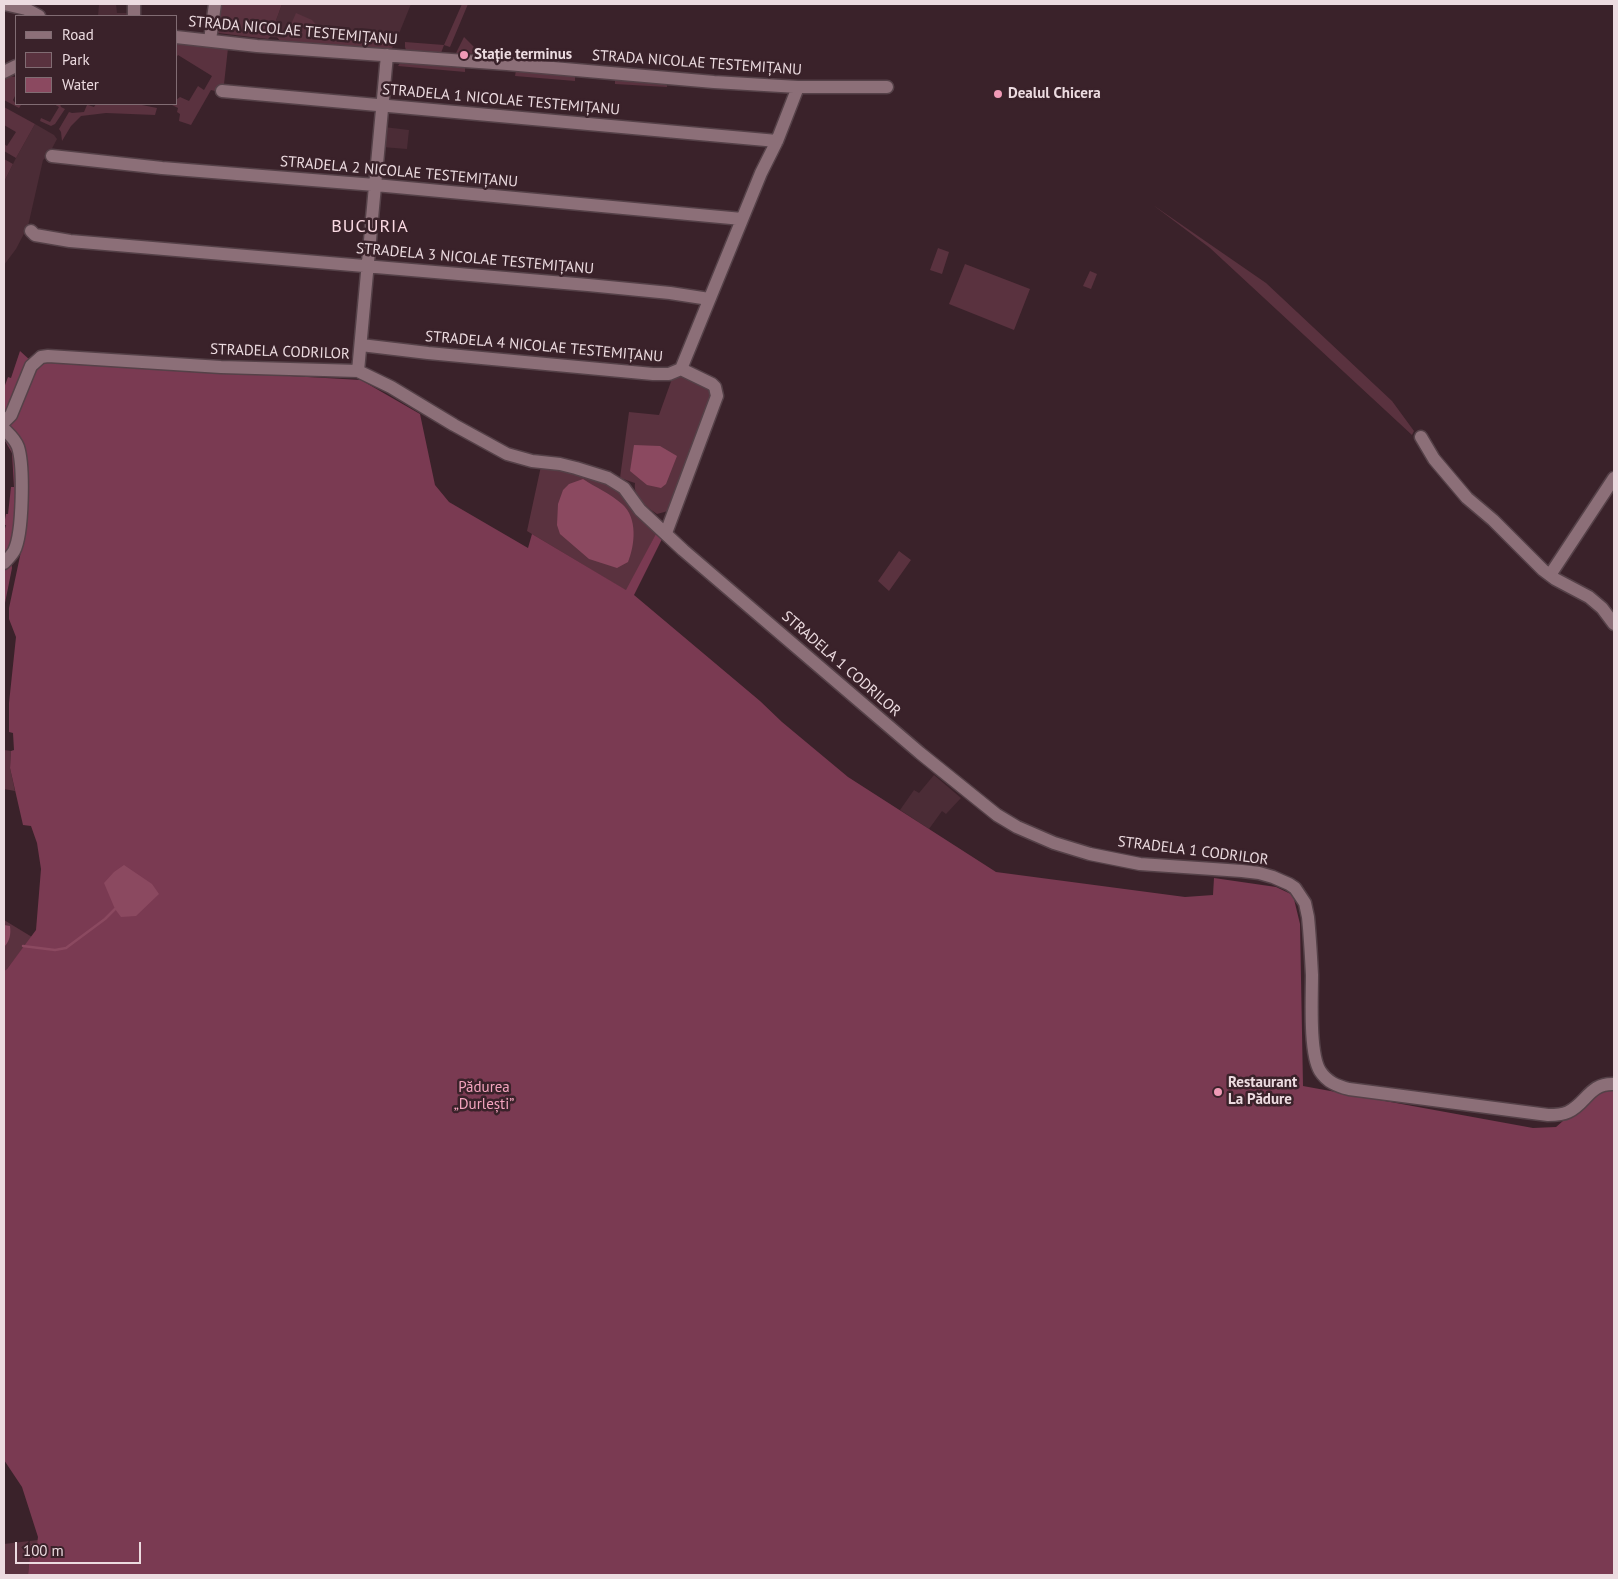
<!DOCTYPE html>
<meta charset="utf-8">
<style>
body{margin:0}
#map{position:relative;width:1618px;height:1579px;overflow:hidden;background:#3a222a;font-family:"PT Sans",sans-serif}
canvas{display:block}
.frame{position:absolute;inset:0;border:5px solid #ecdbe0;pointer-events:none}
.legend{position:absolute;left:15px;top:15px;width:162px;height:90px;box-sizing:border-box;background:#3a222a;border:1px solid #816c73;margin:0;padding:6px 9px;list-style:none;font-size:15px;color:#ecdbe0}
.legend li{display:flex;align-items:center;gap:10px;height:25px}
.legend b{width:25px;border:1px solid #816c73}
.scale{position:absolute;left:15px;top:1542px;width:126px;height:22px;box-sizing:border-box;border:2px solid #ecdbe0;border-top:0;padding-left:6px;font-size:15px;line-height:18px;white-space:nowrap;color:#ecdbe0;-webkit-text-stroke:4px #3a222a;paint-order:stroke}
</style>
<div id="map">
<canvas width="1618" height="1579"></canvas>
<div class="frame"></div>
<ul class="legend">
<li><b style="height:6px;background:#8c6f78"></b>Road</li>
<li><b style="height:14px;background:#5a323f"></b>Park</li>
<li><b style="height:14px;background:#8b4960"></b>Water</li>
</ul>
<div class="scale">100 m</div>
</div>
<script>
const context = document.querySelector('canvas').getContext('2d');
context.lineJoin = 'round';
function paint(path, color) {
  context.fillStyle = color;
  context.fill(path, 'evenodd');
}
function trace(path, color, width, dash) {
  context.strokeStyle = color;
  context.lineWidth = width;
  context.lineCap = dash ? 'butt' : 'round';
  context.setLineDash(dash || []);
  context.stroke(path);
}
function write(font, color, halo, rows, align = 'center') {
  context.font = font + ' "PT Sans",sans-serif';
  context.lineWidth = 5;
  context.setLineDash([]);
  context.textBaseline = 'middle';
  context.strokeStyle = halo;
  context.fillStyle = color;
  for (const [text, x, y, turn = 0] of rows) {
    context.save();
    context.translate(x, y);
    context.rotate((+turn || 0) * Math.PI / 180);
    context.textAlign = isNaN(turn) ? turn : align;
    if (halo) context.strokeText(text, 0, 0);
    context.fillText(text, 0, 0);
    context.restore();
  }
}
const built = new Path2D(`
 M 99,4 L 116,4 L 117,13 L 131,13 L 131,16 L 98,16 Z
 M 282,4 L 411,4 L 396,41 L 327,36 L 285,38 L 270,37 Z
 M 35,124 L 54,135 L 57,139 L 48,156 L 43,160 L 28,226 L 16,249 L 4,265 L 4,182 L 16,158 Z
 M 384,127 L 409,130 L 407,149 L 382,147 Z
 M 934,775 L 961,798 L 946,814 L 942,811 L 929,829 L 900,810 L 914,790 L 919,793 Z`);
const green = new Path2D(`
 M 225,4 L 282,4 L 270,37 L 268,39 L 218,33 L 216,28 L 221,5 Z
 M 462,4 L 468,4 L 450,47 L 444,45 L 441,53 L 437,55 L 407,53 L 405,47 L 405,42 L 444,45 Z
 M 296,13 L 312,20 L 326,36 L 396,41 L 391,50 L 281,42 L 277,37 L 285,38 Z
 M 464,37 L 481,54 L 456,53 Z
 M 176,42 L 228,48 L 223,93 L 211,90 L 191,125 L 179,121 L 180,114 L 177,112 L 178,108 L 170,104 L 176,104 L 176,100 L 180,97 L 189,101 L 198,86 L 204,90 L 212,76 L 178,55 L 176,58 Z
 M 400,63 L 465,68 L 465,72 L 398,66 Z
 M 516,70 L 575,75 L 575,81 L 515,76 Z
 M 9,76 L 16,77 L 16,94 L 13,100 L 16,104 L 21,105 L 19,108 L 4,100 L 4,78 Z
 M 615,78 L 667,82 L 667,87 L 615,84 Z
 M 54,104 L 60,104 L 61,107 L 65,109 L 55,124 L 51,126 L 40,121 L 41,118 L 50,122 L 59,107 Z
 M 85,104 L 94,107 L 96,104 L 137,104 L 157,108 L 155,115 L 106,113 L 81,116 L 71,126 L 62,141 L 61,132 L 59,129 L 69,112 L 72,113 L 84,112 L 87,105 Z
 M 4,107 L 35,124 L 16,158 L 4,151 L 4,144 L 7,146 L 16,132 L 4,125 Z
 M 4,159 L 13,164 L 4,182 Z
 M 1153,205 L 1266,283 L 1392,401 L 1414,431 L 1412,435 L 1210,248 Z
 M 938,248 L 949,252 L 942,274 L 930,270 Z
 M 965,264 L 1030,289 L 1014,330 L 949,304 Z
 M 1090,271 L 1097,274 L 1091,289 L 1083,286 Z
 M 673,376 L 683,376 L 710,390 L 712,396 L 668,511 L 657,514 C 646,506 633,498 635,483 L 620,478 L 629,412 L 659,415 Z
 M 541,466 L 582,475 L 619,489 L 657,532 L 627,591 L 527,531 Z
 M 899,551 L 911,560 L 889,591 L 878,581 Z
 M 4,750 L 11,751 L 10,768 L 15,791 L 4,789 Z
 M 4,920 L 32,937 L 7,969 L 4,971 Z
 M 38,1540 L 37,1544 L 31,1544 L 28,1575 L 4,1575 L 4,1544 Z`);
const forest = new Path2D(`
 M 20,351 L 31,361 L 4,419 L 4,388 L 8,377 L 11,378 Z
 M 43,362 L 361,380 L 420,414 L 435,485 L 449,502 L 528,548 L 532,534 L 626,590 L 658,530 L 663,537 L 634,595 L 760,701 L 782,722 L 848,777 L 996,872 L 1185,897 L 1213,895 L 1214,878 L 1276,887 L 1293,895 L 1300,924 L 1303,1086 L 1533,1128 L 1556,1127 L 1600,1089 L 1614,1090 L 1614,1575 L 28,1575 L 31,1544 L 37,1544 L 38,1537 L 22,1487 L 4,1460 L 4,971 L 7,969 L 36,930 L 41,869 L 37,843 L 31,826 L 23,825 L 10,768 L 11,751 L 14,750 L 13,733 L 9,732 L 9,703 L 16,637 L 9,619 L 9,608 L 23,542 L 29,495 L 22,445 L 9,425 L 34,368 Z
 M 4,433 L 10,440 L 20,482 L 15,538 L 4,558 L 4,532 L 6,525 L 4,525 L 6,514 L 8,514 L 11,487 L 14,487 L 12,453 L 4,439 Z
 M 11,559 L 12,568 L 4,608 L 4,568 Z`);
const water = new Path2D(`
 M 634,445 L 660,446 L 677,456 L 666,484 L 661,488 L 647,485 L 630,471 Z
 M 583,479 C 595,487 611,494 622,504 C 638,518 635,545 628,562 L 617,568 L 589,559 L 560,534 L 557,525 L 558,504 L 563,490 L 569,484 Z
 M 124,865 L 152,884 L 159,894 L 136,916 L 121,917 L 115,909 L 104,883 L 114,872 Z
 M 4,925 L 10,926 C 11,934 10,941 4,947 Z`);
const stream = new Path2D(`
 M 23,946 L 55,950 L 66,948 L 105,919 L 115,909`);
const minor = new Path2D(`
 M 4,4 L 26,9 L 39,16
 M 134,16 L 134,4
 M 176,37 L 257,46 L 507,64 L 714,82 L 798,87 L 887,87
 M 210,40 L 215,4
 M 4,72 L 16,66
 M 222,91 L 777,141
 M 52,156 L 162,168 L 375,185 L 742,219
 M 31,231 L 35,235 L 70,241 L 588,285 L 670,293 L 709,299
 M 361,345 L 428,353 L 653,374 L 669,374 L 681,369
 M 681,369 L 761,173 L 777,141 L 798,87
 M 358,371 L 387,55
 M 4,422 L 11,415 L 31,366 L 41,357 L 48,356 L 221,367 L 358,371 L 391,387 L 454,425 L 507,454 L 532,461 L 560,464 L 576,468 L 608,478 L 624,488 L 640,510 L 683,550 L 920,753 L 997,815 L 1017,827 L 1054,843 L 1090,854 L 1140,864 L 1242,871 L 1259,873 L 1273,877 L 1289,884 L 1295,888 L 1305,903 L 1308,917 C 1310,937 1311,956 1312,975 C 1312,998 1309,1053 1320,1071 C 1327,1082 1337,1086 1349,1089 L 1548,1115 C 1554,1115 1562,1115 1568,1112 C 1587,1103 1589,1083 1614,1084
 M 4,429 C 10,435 15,439 18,447 C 24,466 23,534 14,551 C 11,556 7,560 4,563
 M 1421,437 L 1434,459 L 1467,498 L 1493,520 L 1543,570 L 1555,579 L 1589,597 L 1602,608 L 1614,624
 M 666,533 L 717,396 L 715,387 L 712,384 L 681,369
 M 1550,575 L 1614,478`);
const markers = [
 [464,55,5,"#f09ab6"],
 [998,94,5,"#f09ab6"],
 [1218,1092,5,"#f09ab6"]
];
const streetNames = [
 ["STRADA NICOLAE TESTEMIȚANU",293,31,5],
 ["STRADA NICOLAE TESTEMIȚANU",697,63,4],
 ["STRADELA 1 NICOLAE TESTEMIȚANU",501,100,5],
 ["STRADELA 2 NICOLAE TESTEMIȚANU",399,172,5],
 ["STRADELA 3 NICOLAE TESTEMIȚANU",475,259,5],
 ["STRADELA 4 NICOLAE TESTEMIȚANU",544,347,5],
 ["STRADELA CODRILOR",280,352,2],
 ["STRADELA 1 CODRILOR",841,664,41],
 ["STRADELA 1 CODRILOR",1193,851,7]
];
const poiNames = [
 ["Stație terminus",474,55],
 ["Dealul Chicera",1008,94],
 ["Restaurant",1228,1083],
 ["La Pădure",1228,1100]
];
const parkNames = [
 ["Pădurea",484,1088],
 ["„Durlești”",484,1105]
];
const quarterNames = [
 ["BUCURIA",370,227]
];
paint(built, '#4b2c36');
paint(green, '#5a323f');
paint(forest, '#7a3a52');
paint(water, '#8b4960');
trace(stream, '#8b4960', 2.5);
trace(minor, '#554148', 15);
trace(minor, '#8c6f78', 12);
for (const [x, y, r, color] of markers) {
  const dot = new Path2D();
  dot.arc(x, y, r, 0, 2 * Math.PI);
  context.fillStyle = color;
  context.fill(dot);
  trace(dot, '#3a222a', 2);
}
write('15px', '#ecdbe0', '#3a222a', streetNames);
write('bold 15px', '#ecdbe0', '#3a222a', poiNames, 'left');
write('15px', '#f4a5bf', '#3a222a', parkNames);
context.letterSpacing = '1px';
write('18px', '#fbdae3', '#3a222a', quarterNames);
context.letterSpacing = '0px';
</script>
